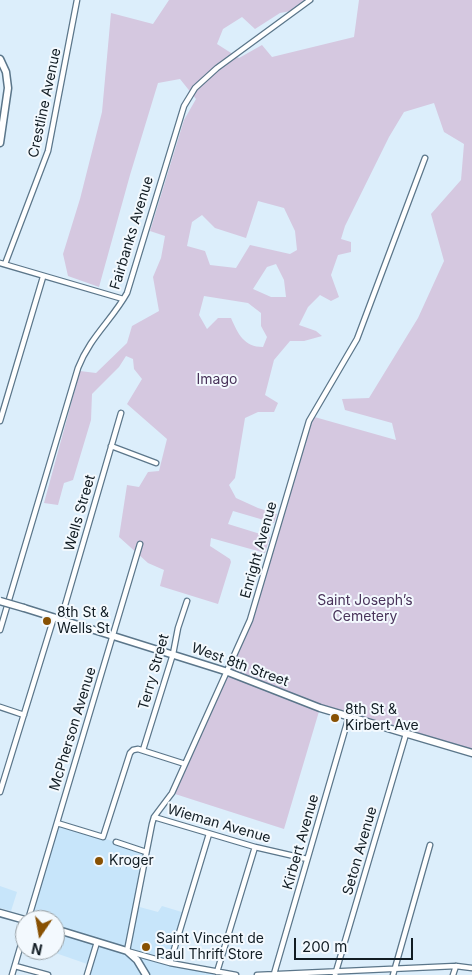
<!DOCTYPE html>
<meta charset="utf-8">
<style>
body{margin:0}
#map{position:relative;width:472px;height:975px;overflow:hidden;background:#dceefb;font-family:Inter,sans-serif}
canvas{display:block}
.north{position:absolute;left:15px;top:910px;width:50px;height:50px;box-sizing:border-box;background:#f3f9fe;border:1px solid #99a1a6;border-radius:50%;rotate:192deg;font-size:14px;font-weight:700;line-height:20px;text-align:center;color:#111c23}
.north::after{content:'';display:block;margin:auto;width:18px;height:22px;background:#885103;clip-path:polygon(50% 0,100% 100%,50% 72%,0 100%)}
.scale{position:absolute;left:294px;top:938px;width:119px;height:22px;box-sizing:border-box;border:2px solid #111c23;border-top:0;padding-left:6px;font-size:15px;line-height:18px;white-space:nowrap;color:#111c23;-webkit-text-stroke:4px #f3f9fe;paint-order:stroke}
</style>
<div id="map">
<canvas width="472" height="975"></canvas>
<div class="north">N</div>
<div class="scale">200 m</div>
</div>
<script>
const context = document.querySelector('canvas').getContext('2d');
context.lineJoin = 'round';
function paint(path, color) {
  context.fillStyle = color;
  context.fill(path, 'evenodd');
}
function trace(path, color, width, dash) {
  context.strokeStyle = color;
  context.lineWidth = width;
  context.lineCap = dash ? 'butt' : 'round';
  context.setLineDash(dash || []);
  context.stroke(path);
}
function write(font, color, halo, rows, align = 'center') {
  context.font = font + ' Inter,sans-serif';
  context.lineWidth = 4;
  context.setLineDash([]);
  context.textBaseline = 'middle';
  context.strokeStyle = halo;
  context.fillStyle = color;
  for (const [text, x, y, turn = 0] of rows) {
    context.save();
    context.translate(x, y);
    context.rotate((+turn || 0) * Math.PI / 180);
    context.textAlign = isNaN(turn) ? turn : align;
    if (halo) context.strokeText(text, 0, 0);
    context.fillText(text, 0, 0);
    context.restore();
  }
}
const built = new Path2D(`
 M 57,823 L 146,852 L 136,906 L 158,912 L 162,906 L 185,913 L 170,963 L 228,975 L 87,975 L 90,965 L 47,950 L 55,950 L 55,920 L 28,920 Z
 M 0,886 L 17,892 L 11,911 L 0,908 Z`);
const green = new Path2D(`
 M 169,0 L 310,0 L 296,10 L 280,13 L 255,29 L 242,17 L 223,29 L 217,44 L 239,58 L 262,45 L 272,57 L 354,37 L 359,0 L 472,0 L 472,753 L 320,708 L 284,829 L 172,793 L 247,629 L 311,416 L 396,440 L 392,423 L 345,410 L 342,399 L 369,398 L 418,318 L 444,261 L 431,214 L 461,180 L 464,144 L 444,132 L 434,103 L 404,112 L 389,137 L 345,226 L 341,239 L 351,242 L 351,252 L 338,255 L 331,275 L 339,297 L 331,301 L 320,295 L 308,307 L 299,325 L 316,331 L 322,336 L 304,341 L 290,341 L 274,360 L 265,395 L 278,403 L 274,412 L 258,412 L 245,418 L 235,478 L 229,485 L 236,498 L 258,508 L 277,514 L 274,523 L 233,511 L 228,524 L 270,537 L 265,553 L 211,538 L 210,546 L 230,559 L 231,562 L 218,604 L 160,586 L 164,570 L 148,563 L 119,537 L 127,485 L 139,487 L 148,472 L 159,471 L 167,439 L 127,404 L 142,379 L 134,369 L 133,359 L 126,356 L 119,367 L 92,394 L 91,420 L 73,480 L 64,483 L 58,505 L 44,503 L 80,371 L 96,373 L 127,343 L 132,326 L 159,311 L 153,277 L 161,258 L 165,236 L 150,231 L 184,120 L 196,99 L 180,79 L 158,83 L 130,175 L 99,287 L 68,276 L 63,254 L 80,199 L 102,112 L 111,13 L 153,24 ZM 258,201 L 284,208 L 295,231 L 297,250 L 290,254 L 250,245 L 236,268 L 210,265 L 205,251 L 187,246 L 192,222 L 202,215 L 215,228 L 246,238 ZM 276,264 L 284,280 L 286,297 L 271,297 L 253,289 L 267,267 ZM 204,296 L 248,303 L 261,313 L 261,326 L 267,337 L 263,347 C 244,347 238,334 231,318 L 218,318 L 207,329 L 199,315 Z`);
const street = new Path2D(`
 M 0,263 L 123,299
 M 5,264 L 48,151 L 77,0
 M 0,421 L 43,277
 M 111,446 L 156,463
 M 61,619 L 121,413
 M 0,630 L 78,368 C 90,337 112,320 127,293 L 184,106 L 195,88 L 217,68 L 310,0
 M 0,707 L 24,715
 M 143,750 L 173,654 L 178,628 L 187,601
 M 0,792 L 54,617
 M 154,817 L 255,847 L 307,859
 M 57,823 L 103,837 L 130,753 L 133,750 L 138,749 L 185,764
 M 116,842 L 146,852
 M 28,920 L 140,544
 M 170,963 L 209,834
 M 15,966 L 48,975
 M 217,972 L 255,847
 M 274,974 L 349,716
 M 12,975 L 25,931
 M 87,975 L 97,942
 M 236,975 L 170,963 L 127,951 L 152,824 L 154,817 L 172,793 L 250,620 L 309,421 L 357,339 L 425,158
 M 257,975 L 456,966 L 472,968
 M 335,975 L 406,734
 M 393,975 L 430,845
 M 453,975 L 456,966`);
const secondary = new Path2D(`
 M 0,59 L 6,72 L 8,88 L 0,143
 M 24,608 L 228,672 L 320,708 L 472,753
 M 0,913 L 25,920
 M 55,929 L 127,951 L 137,960 L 146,975`);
const secondaryBridge = new Path2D(`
 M 0,601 L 24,608`);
const markers = [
 [47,621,5,"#885103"],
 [335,718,5,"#885103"],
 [99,861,5,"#885103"],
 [146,947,5,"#885103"]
];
const streetNames = [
 ["Crestline Avenue",45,103,-78],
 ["Fairbanks Avenue",132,233,-73],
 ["Wells Street",80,513,-74],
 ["Enright Avenue",259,550,-74],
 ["West 8th Street",240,665,20],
 ["Terry Street",154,672,-74],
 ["McPherson Avenue",73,729,-73],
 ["Wieman Avenue",219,824,16],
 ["Kirbert Avenue",301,842,-74],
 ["Seton Avenue",360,851,-74]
];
const parkNames = [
 ["Imago",217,380],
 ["Saint Joseph’s",365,601],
 ["Cemetery",365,617]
];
const poiNames = [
 ["8th St &",57,613],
 ["Wells St",57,629],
 ["8th St &",345,710],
 ["Kirbert Ave",345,726],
 ["Kroger",109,861],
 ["Saint Vincent de",156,939],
 ["Paul Thrift Store",156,955]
];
paint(built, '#c7e5fa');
paint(green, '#d5c8e0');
trace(street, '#5b768a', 7);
trace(secondary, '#5b768a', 9);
trace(street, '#fff', 4.5);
trace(secondary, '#fff', 6);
trace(secondaryBridge, '#5b768a', 9, []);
trace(secondaryBridge, '#fff', 6);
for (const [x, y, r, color] of markers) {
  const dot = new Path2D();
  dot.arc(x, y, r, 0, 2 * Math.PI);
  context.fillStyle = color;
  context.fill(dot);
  trace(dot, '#f3f9fe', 2);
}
write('14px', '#111c23', '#f3f9fe', streetNames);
write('14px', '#49335a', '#f3f9fe', parkNames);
write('14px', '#111c23', '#f3f9fe', poiNames, 'left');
</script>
